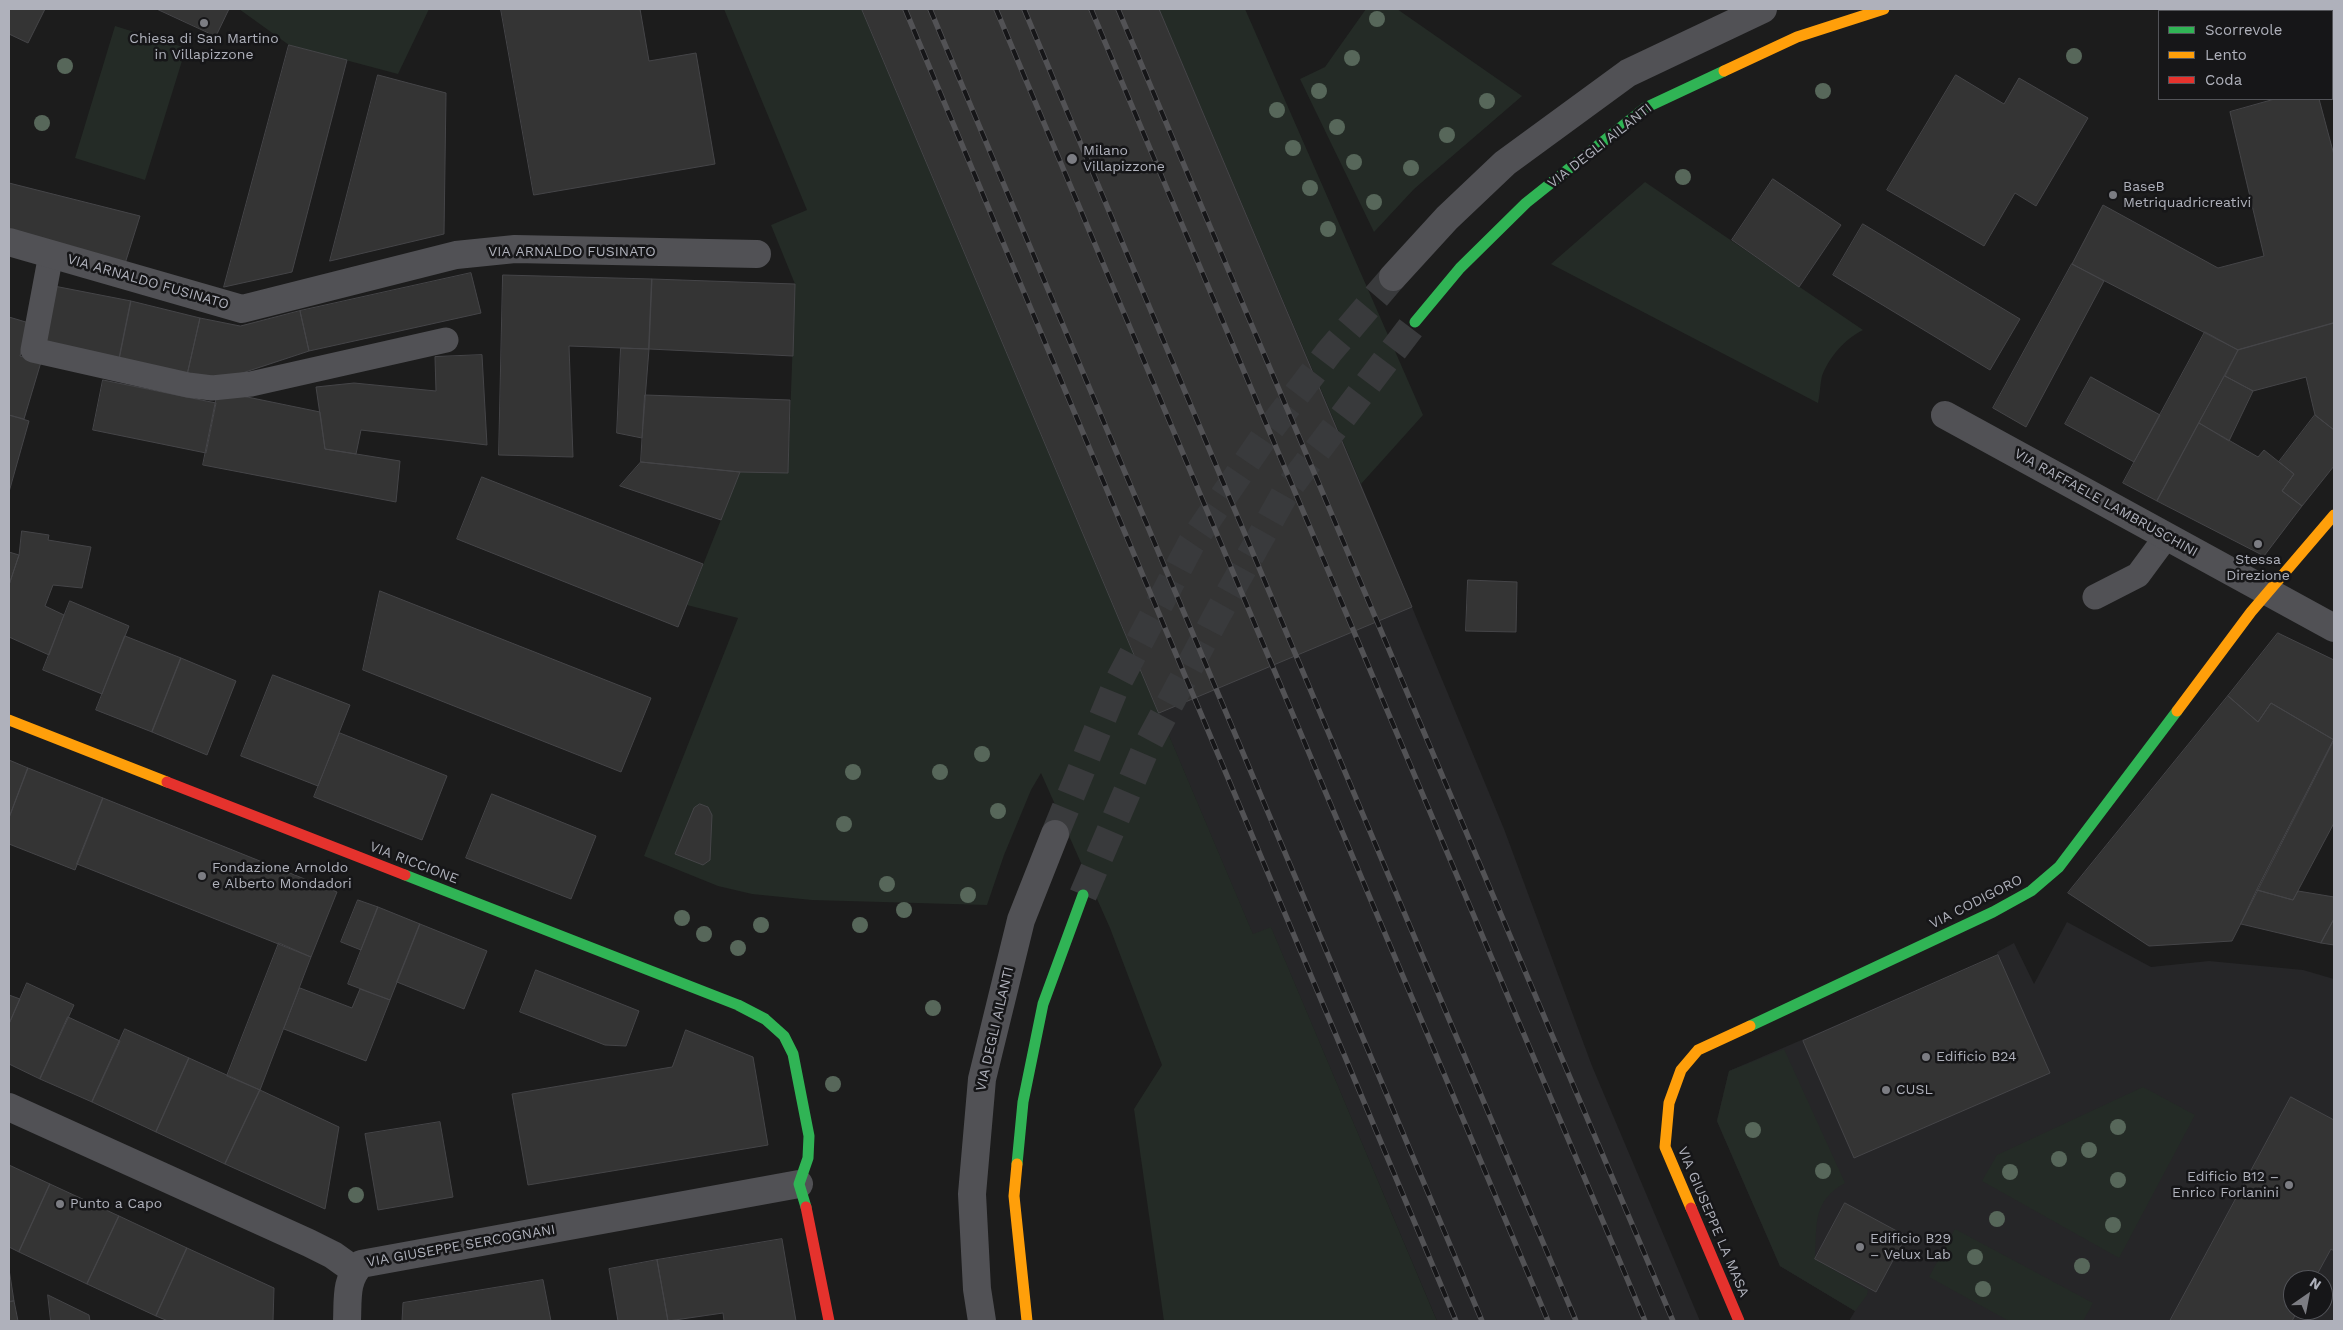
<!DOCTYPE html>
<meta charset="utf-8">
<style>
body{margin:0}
#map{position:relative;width:2343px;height:1330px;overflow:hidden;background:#1c1c1c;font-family:"Work Sans",sans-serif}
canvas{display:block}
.frame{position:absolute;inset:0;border:10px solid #afb1bb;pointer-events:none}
.legend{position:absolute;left:2158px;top:10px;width:175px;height:90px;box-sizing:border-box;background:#161618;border:1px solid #535459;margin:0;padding:6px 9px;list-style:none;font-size:15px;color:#afb1bb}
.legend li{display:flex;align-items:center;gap:10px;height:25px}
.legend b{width:25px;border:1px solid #535459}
.north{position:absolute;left:2283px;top:1270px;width:50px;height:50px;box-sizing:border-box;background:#161618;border:1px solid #535459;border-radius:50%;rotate:33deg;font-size:14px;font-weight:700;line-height:20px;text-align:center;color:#afb1bb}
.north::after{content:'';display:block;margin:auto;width:18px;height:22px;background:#7c7d83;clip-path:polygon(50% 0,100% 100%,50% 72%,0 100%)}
</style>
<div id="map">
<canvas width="2343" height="1330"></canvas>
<div class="frame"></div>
<ul class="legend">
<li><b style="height:6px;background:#30b455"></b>Scorrevole</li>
<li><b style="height:6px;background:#ff9f0a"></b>Lento</li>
<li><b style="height:6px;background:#e5322d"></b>Coda</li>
</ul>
<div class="north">N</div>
</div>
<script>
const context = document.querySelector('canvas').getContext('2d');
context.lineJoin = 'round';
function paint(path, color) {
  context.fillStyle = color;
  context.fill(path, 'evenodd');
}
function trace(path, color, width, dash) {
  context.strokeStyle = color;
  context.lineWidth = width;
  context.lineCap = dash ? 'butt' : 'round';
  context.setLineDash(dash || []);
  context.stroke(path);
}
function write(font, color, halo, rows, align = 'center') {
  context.font = font + ' "Work Sans",sans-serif';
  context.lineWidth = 5;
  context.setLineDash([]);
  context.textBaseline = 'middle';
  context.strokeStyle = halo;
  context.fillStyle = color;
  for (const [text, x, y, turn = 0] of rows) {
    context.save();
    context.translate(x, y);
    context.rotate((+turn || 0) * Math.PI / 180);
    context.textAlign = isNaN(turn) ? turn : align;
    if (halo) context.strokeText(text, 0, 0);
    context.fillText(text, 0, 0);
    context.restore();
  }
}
const built = new Path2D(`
 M 862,9 L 1159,9 L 1361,484 L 1504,829 L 1592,1066 L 1700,1321 L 1437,1321 L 1271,928 L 1253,935 Z
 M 2067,922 L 2151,967 L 2209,961 L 2303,970 L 2334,979 L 2334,1321 L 1849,1321 L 1855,1311 L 1780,1266 L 1717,1121 L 1729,1071 L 1998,956 L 1997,952 L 2014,943 L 2034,984 ZM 2293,1280 L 2323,1280 L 2323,1310 L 2293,1310 Z`);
const green = new Path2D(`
 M 239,9 L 429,9 L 398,74 L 289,45 Z
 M 724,9 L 862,9 L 1253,934 L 1271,927 L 1437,1321 L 1164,1321 L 1134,1109 L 1162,1065 L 1110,928 L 1041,773 L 1031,790 L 1004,855 L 987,905 L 812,900 L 752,894 L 718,886 L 644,856 L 738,618 L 687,605 L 740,472 L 788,472 L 795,284 L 771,225 L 807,210 Z
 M 1159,9 L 1245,9 L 1423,415 L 1361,484 Z
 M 1366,9 L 1397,9 L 1522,96 L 1414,189 L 1374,232 L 1300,79 L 1325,67 Z
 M 115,26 L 186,48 L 145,180 L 75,158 Z
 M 1645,182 L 1863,330 C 1845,339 1829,357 1822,376 C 1820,384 1820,395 1818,403 L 1551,264 Z
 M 1784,1049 L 1845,1183 C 1812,1201 1817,1225 1815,1259 L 1868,1290 L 1867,1295 L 1855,1311 L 1780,1266 L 1717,1121 L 1729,1071 Z
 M 2143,1087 L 2195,1115 L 2119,1258 L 1982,1181 L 1997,1155 Z
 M 1955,1229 L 2093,1303 L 2083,1321 L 2009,1321 L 1929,1277 Z`);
const building = new Path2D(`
 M 9,9 L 45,9 L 28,43 L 9,34 Z
 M 157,9 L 229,9 L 216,36 Z
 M 501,9 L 640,9 L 649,61 L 696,53 L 715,164 L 534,195 Z
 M 862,9 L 1159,9 L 1412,607 L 1159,713 Z
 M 289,45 L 347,60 L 292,272 L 224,287 Z
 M 378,75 L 446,93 L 444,234 L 330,261 Z
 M 1956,75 L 2004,104 L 2019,78 L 2088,118 L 2036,206 L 2015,193 L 1984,246 L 1887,190 Z
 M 2275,99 L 2319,99 L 2334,155 L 2334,323 L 2238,350 L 2072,264 L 2103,205 L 2218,268 L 2264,256 L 2230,112 Z
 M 1773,179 L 1841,225 L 1799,287 L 1732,240 Z
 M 9,183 L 140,216 L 123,270 L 9,234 Z
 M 1863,224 L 2020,319 L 1990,370 L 1833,275 Z
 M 2072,264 L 2104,281 L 2026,427 L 1993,408 Z
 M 471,273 L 481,313 L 309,351 L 300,311 Z
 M 503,275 L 652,279 L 649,349 L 569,346 L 573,457 L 499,455 Z
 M 652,279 L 795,284 L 793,356 L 649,349 Z
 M 54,286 L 131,301 L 119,360 L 42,344 Z
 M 131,301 L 200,318 L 187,375 L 119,360 Z
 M 300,311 L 309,351 L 215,382 L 187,375 L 200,318 L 240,326 Z
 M 9,317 L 29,323 L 20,356 L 41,362 L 24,419 L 9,415 Z
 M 2334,323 L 2334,430 L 2315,415 L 2306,377 L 2253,391 L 2225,376 L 2238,350 Z
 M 2205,332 L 2238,350 L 2157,501 L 2123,483 Z
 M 621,348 L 649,349 L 642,438 L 617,433 Z
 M 482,355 L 487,445 L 361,430 L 356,454 L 325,449 L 316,387 L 354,383 L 436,391 L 435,357 Z
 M 2225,376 L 2253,391 L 2229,441 L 2199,423 Z
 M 2091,377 L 2160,415 L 2134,462 L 2065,424 Z
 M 103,380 L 216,403 L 206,453 L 93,430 Z
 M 218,391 L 320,412 L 325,449 L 400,461 L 396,502 L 203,465 Z
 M 645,395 L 790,400 L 788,473 L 740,472 L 641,462 Z
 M 9,415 L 29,421 L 9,492 Z
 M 2315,415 L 2334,430 L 2334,466 L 2302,506 L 2282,491 L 2294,474 L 2279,462 Z
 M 2199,423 L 2258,457 L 2264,450 L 2294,474 L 2282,491 L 2302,506 L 2264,556 L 2157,501 Z
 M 641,462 L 740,472 L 721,520 L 620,486 Z
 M 482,477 L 703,564 L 678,627 L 457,539 Z
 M 22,531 L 49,535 L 48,540 L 91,547 L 82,588 L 53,585 L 45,606 L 64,615 L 49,655 L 9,637 L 9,585 L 19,555 Z
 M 9,552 L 19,555 L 9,585 Z
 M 1468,580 L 1517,582 L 1516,632 L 1466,631 Z
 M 380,591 L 651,698 L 621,772 L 363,670 Z
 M 70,601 L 129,626 L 102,694 L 43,670 Z
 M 2278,633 L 2334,660 L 2334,740 L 2271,703 L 2258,722 L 2228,696 Z
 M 125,636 L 181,658 L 152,732 L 96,710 Z
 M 181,658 L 236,681 L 207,755 L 152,732 Z
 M 273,675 L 350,705 L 318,786 L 241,756 Z
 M 2228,696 L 2258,722 L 2271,703 L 2334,740 L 2232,941 L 2149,946 L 2068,893 Z
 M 340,733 L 447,776 L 422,840 L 314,797 Z
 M 2334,739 L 2334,823 L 2293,900 L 2257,890 Z
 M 9,760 L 28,768 L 9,818 Z
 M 28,768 L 103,798 L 75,870 L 9,844 L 9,818 Z
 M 492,794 L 596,836 L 571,899 L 466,858 Z
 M 103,798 L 337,892 L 311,957 L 77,864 Z
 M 700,804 L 708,807 L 712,815 L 710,860 L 703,865 L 675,854 L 694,808 Z
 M 2257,890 L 2293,900 L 2298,891 L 2334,897 L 2334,919 L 2321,943 L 2241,924 Z
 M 358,900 L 378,907 L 361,950 L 341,942 Z
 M 378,907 L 420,924 L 390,1000 L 348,984 Z
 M 2334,919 L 2334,945 L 2321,943 Z
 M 420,924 L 487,951 L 464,1009 L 397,982 Z
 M 279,943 L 311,957 L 260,1090 L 227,1076 Z
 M 1998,955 L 2050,1073 L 1854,1158 L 1803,1041 Z
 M 536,970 L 639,1011 L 626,1046 L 605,1045 L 520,1012 Z
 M 27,983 L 74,1005 L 40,1079 L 9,1064 L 9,1024 Z
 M 300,988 L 352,1008 L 360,989 L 390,1000 L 366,1061 L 284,1029 Z
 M 9,995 L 20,999 L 9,1024 Z
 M 68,1017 L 120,1041 L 92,1102 L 40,1079 Z
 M 125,1029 L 189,1058 L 156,1132 L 92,1102 Z
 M 686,1030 L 753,1057 L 768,1145 L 528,1185 L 512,1094 L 672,1067 Z
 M 189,1058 L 260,1090 L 225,1164 L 156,1132 Z
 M 260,1090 L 339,1127 L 325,1209 L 225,1164 Z
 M 2291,1097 L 2334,1120 L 2334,1251 L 2331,1249 L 2314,1280 L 2293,1280 L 2293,1310 L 2298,1310 L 2292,1321 L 2170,1321 Z
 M 440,1122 L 453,1197 L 378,1210 L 365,1134 Z
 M 9,1165 L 50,1184 L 19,1252 L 9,1247 Z
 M 50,1184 L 119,1216 L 87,1284 L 19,1252 Z
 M 1845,1203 L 1906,1236 L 1876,1292 L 1815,1259 Z
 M 119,1216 L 187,1248 L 156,1316 L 87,1284 Z
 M 782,1239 L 796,1321 L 724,1321 L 723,1313 L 668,1321 L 657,1260 Z
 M 187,1248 L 274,1288 L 273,1321 L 168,1321 L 156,1316 Z
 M 657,1260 L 668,1321 L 618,1321 L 609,1269 Z
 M 9,1269 L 14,1301 L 9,1302 Z
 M 543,1280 L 551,1321 L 402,1321 L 403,1303 Z
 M 48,1295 L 89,1315 L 90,1321 L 51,1321 Z
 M 14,1301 L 18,1321 L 9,1321 L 9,1302 Z`);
const streetTunnel = new Path2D(`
 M 1055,834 L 1114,690 L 1191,544 L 1264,437 L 1329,352 L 1393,277`);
const secondaryTunnel = new Path2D(`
 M 1083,895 L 1145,750 L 1216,617 L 1287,490 L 1415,322`);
const lane = new Path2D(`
 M 51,254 L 33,350 L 188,385 L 212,388 L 251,384 L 446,340
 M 2095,597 L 2138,575 L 2166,537`);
const street = new Path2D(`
 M 2288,9 L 2298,11
 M 2332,26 L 2334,32
 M 9,242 L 242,309 L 456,255 L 515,249 L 757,254
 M 1393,277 L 1447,218 L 1505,163 L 1628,73 L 1763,9
 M 1945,415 L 2334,628
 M 9,1107 L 309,1243 L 333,1255 L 354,1270
 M 347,1321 C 348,1301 345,1279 361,1264 L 799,1184
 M 982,1321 L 977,1289 L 972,1194 L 982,1079 L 1021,920 L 1055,834`);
const fast = new Path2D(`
 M 1415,322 L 1460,268 L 1526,203 L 1645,108 L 1724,71
 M 405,875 L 738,1005 L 765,1019 L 784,1036 L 793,1054 L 809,1136 L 808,1158 L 799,1184 L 806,1207
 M 1750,1026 L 1993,912 L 2031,891 L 2059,867 L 2177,711
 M 1017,1164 L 1023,1102 L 1043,1004 L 1083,895`);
const slow = new Path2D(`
 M 1724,71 L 1797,37 L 1884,9
 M 2177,711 L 2251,612 L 2334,515
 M 9,720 L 167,782
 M 1017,1164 L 1014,1196 L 1027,1321
 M 1691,1208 L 1665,1147 L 1669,1103 L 1681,1070 L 1698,1050 L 1750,1026`);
const jam = new Path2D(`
 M 167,782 L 405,875
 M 806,1207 L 829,1321
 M 1691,1208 L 1739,1321`);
const rail = new Path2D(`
 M 905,9 L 1456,1321
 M 930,9 L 1482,1321
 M 996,9 L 1548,1321
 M 1024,9 L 1576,1321
 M 1091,9 L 1645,1321
 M 1118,9 L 1673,1321`);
const trees = [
 [1377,19],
 [2074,56],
 [1352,58],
 [65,66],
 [1319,91],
 [1823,91],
 [1487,101],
 [1277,110],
 [42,123],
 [1337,127],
 [1447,135],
 [1293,148],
 [1354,162],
 [1411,168],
 [1683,177],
 [1310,188],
 [1374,202],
 [1328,229],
 [982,754],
 [853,772],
 [940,772],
 [998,811],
 [844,824],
 [887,884],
 [968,895],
 [904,910],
 [682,918],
 [761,925],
 [860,925],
 [704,934],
 [738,948],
 [933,1008],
 [833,1084],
 [2118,1127],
 [1753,1130],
 [2089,1150],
 [2059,1159],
 [1823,1171],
 [2010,1172],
 [2118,1180],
 [356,1195],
 [1997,1219],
 [2113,1225],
 [1975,1257],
 [2082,1266],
 [1983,1289]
];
const markers = [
 [204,23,5,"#7c7d83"],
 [1072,159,6,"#7c7d83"],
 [2113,195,5,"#7c7d83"],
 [2258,544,5,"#7c7d83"],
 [202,876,5,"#7c7d83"],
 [1926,1057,5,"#7c7d83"],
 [1886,1090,5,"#7c7d83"],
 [2289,1185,5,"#7c7d83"],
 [60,1204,5,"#7c7d83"],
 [1860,1247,5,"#7c7d83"]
];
const poiNames = [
 ["Chiesa di San Martino",204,39,"center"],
 ["in Villapizzone",204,55,"center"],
 ["Milano",1083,151],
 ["Villapizzone",1083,167],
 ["BaseB",2123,187],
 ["Metriquadricreativi",2123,203],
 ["Stessa",2258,560,"center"],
 ["Direzione",2258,576,"center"],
 ["Fondazione Arnoldo",212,868],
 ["e Alberto Mondadori",212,884],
 ["Edificio B24",1936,1057],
 ["CUSL",1896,1090],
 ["Edificio B12 –",2279,1177,"right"],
 ["Enrico Forlanini",2279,1193,"right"],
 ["Punto a Capo",70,1204],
 ["Edificio B29",1870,1239],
 ["– Velux Lab",1870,1255]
];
const streetNames = [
 ["VIA DEGLI AILANTI",1600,146,-38],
 ["VIA ARNALDO FUSINATO",572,252],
 ["VIA ARNALDO FUSINATO",148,282,16],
 ["VIA RAFFAELE LAMBRUSCHINI",2106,503,29],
 ["VIA RICCIONE",414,863,21],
 ["VIA CODIGORO",1976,902,-27],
 ["VIA DEGLI AILANTI",995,1029,-77],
 ["VIA GIUSEPPE LA MASA",1713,1222,67],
 ["VIA GIUSEPPE SERCOGNANI",461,1246,-10]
];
paint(built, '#262628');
paint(green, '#242b26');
paint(building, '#343434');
trace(building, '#454548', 1);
trace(streetTunnel, '#393a3c', 28, [28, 14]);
trace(secondaryTunnel, '#393a3c', 28, [28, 14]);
trace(lane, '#515155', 25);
trace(street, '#515155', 28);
trace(fast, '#30b455', 11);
trace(slow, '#ff9f0a', 11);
trace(jam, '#e5322d', 11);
trace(rail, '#525255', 5.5);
trace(rail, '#161618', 4, [11]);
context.fillStyle = '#57675a';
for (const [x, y] of trees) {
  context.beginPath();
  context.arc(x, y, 8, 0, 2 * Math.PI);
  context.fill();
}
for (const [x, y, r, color] of markers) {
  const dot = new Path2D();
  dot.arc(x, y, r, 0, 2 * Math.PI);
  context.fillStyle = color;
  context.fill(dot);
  trace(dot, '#161618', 2);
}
write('14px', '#afb1bb', '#161618', poiNames, 'left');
write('14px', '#afb1bb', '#161618', streetNames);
</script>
